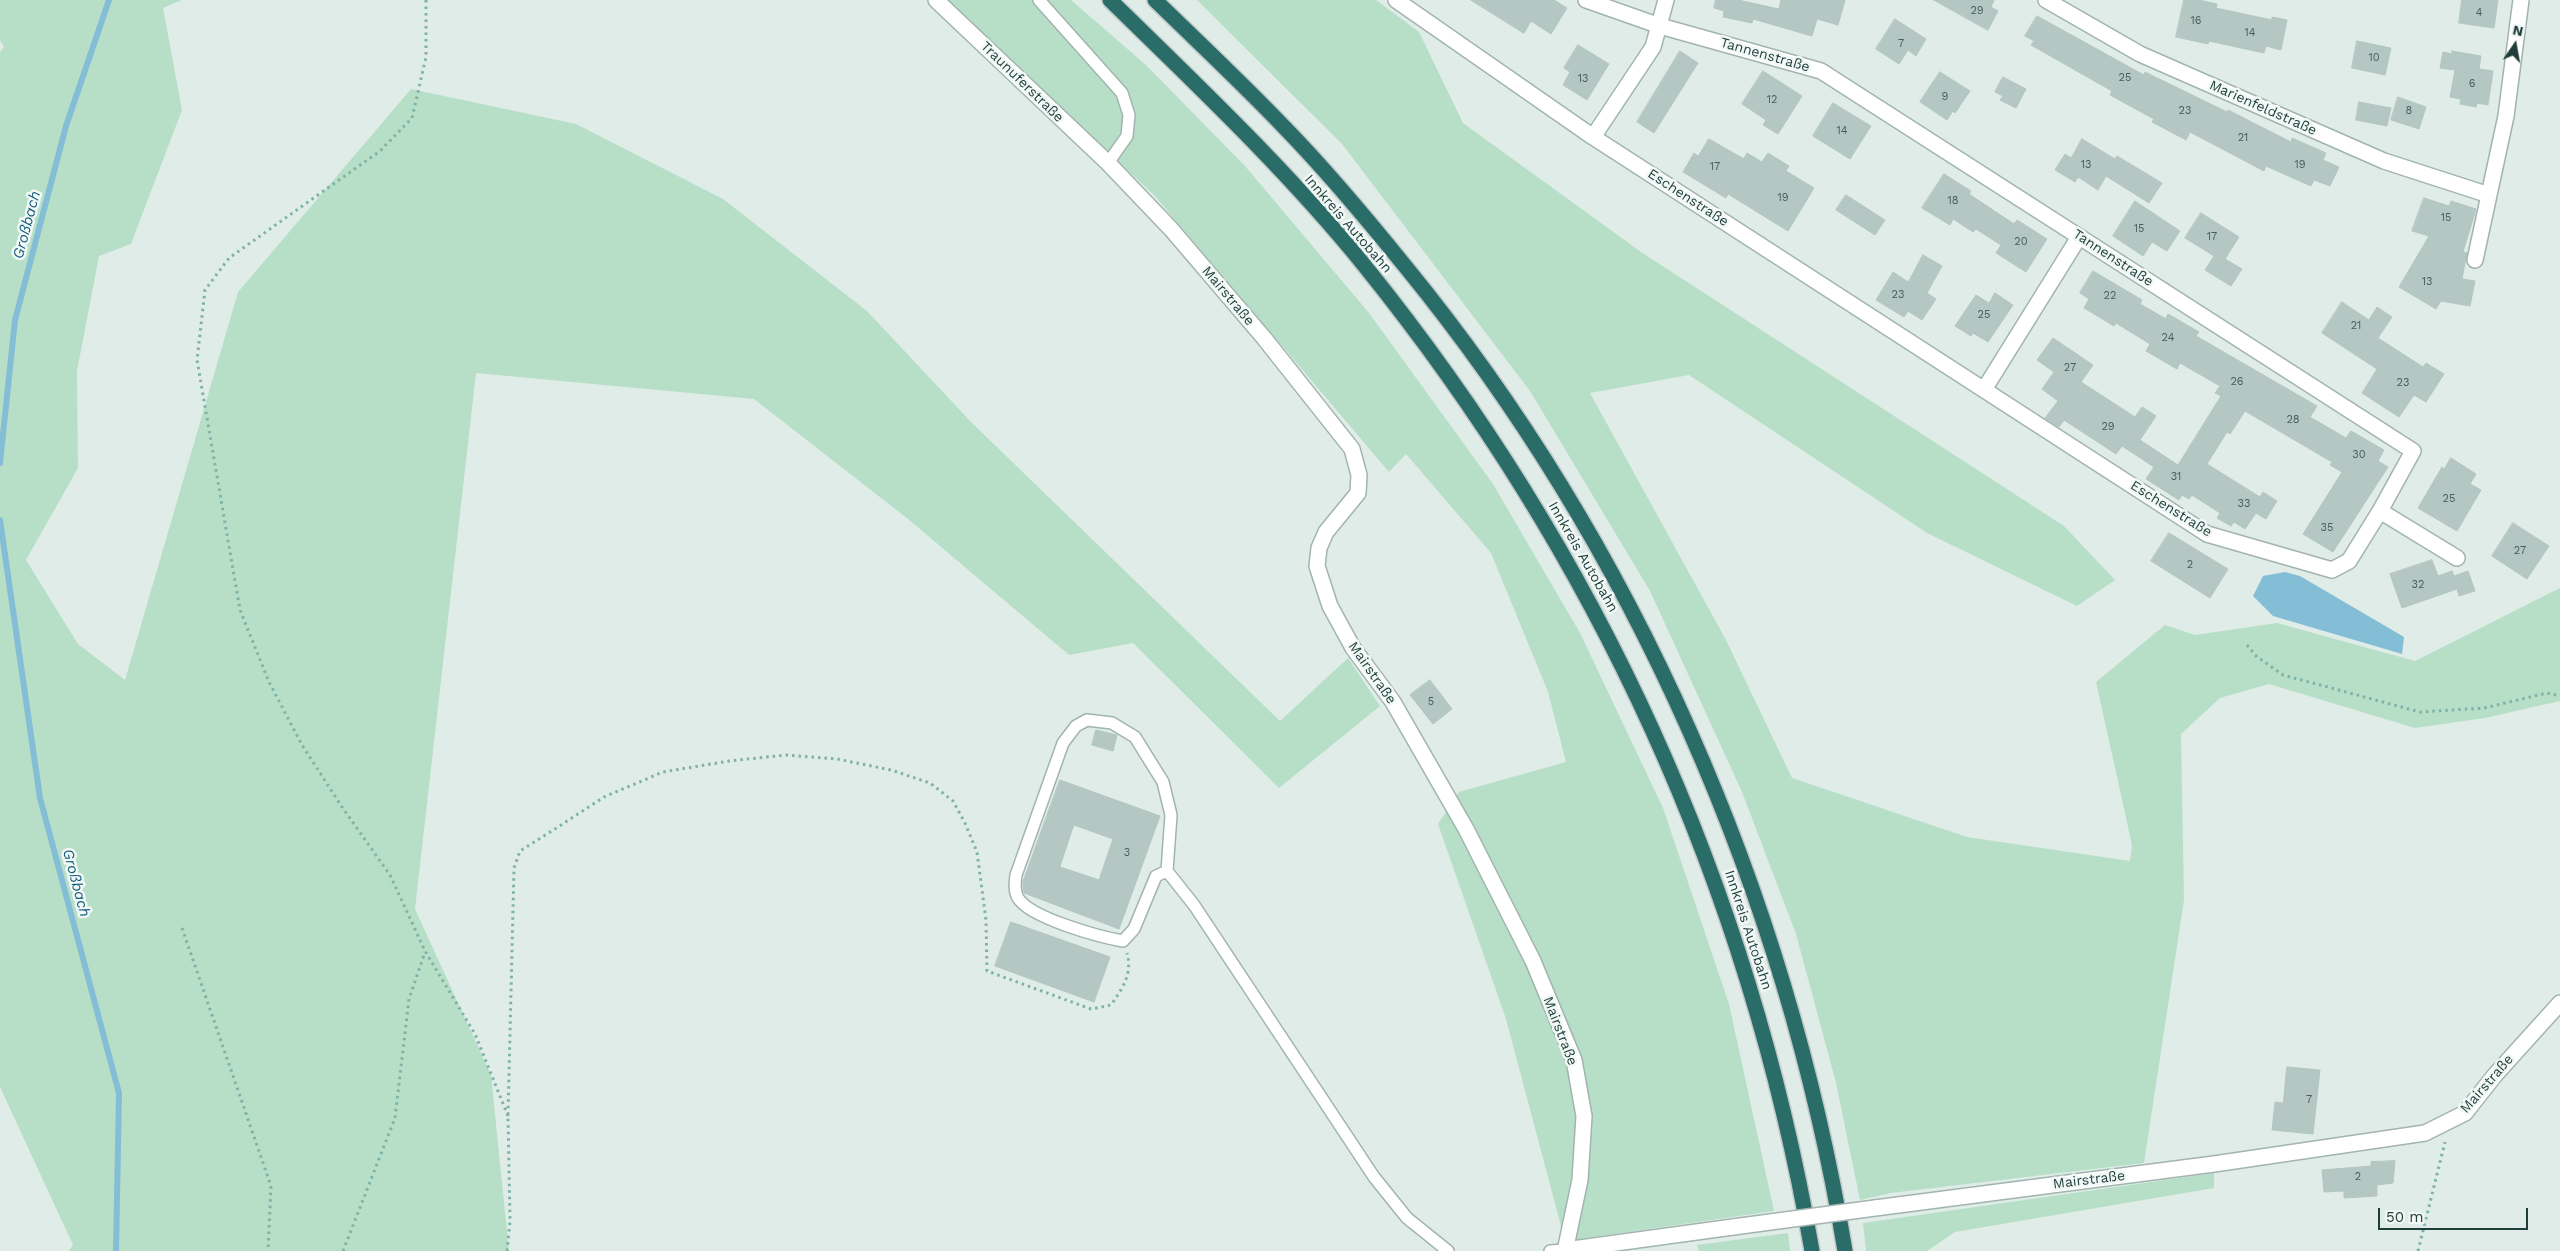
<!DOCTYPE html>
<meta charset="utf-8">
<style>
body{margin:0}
#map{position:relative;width:2560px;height:1251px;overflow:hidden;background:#e0ece8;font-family:"Work Sans",sans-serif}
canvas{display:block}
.north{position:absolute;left:2490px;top:20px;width:50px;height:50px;-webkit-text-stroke:4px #f1f8f6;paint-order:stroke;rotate:12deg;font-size:14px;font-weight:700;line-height:20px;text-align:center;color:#1f3e3a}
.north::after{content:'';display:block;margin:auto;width:18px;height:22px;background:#1f3e3a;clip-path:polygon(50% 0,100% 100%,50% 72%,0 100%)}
.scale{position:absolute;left:2378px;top:1208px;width:150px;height:22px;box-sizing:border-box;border:2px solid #1f3e3a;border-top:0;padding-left:6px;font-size:15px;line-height:18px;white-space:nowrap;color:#1f3e3a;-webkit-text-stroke:4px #f1f8f6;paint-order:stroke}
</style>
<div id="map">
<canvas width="2560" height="1251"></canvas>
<div class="north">N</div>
<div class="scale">50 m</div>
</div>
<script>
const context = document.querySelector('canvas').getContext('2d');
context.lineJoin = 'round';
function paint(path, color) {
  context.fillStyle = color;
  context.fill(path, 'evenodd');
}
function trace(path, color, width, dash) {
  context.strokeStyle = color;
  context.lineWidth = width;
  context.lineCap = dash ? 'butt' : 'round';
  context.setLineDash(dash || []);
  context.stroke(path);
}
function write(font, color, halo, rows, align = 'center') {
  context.font = font + ' "Work Sans",sans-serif';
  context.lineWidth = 5;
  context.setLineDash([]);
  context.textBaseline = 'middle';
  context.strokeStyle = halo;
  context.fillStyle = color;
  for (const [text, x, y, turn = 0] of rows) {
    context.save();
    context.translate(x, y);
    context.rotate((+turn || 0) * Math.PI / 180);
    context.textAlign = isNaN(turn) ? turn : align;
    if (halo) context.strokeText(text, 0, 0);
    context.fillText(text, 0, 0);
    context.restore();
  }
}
const green = new Path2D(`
 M 0,0 L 182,0 L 163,8 L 182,110 L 131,244 L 99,256 L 77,371 L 78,468 L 26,560 L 78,644 L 125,680 L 238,292 L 411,89 L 576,124 L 723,199 L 867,311 L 971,422 L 1280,721 L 1348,658 L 1380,706 L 1279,788 L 1133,643 L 1069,655 L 908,519 L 754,399 L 476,373 L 415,909 L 491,1075 L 509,1251 L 69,1251 L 73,1245 L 0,1087 L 0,52 L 4,47 L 0,40 Z
 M 947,0 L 1071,0 L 1146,65 L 1245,166 L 1369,313 L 1493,484 L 1580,633 L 1663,808 L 1729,1004 L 1774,1211 L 1565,1241 L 1506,1019 L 1438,824 L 1459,792 L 1566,762 L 1548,692 L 1491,553 L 1406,454 L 1389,472 L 1154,195 Z
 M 1197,0 L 1376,0 L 1419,32 L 1463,123 L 1641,252 L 2064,526 L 2115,580 L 2077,606 L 1927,533 L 1689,375 L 1590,393 L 1726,640 L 1792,778 L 1967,837 L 2130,861 L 2132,845 L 2096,682 L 2165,625 L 2195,635 L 2277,623 L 2415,661 L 2560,588 L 2560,701 L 2485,718 L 2415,728 L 2269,684 L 2220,698 L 2181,734 L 2184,900 L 2144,1163 L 1891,1193 L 1860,1200 L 1836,1083 L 1796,934 L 1742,792 L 1650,591 L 1530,391 L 1342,144 Z
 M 2214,1173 L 2214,1188 L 1955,1232 L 1927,1251 L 1866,1251 L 1863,1223 Z
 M 1788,1233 L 1790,1251 L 1699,1251 L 1697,1245 Z`);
const water = new Path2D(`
 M 2285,572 L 2300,576 L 2404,637 L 2402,654 L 2273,616 L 2253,596 L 2263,576 Z`);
const stream = new Path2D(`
 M 0,463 L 15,320 L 66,126 L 109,0
 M 0,520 L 40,798 L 119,1093 L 116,1251`);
const building = new Path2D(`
 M 1471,0 L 1554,0 L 1567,8 L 1551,34 L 1531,21 L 1524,33 Z
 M 1716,0 L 1738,0 L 1779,9 L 1781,0 L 1845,0 L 1838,25 L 1817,19 L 1812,36 L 1753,19 L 1752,23 L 1723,17 L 1724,11 L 1714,8 Z
 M 1934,0 L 1994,0 L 1991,7 L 1998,11 L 1988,30 Z
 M 2184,0 L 2199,0 L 2217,4 L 2216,8 L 2272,20 L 2272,17 L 2287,20 L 2281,50 L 2266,46 L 2264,53 L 2209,41 L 2208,44 L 2176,37 Z
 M 2462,0 L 2498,0 L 2494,28 L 2459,23 Z
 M 2037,16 L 2144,75 L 2145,72 L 2227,112 L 2228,110 L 2291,142 L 2292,138 L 2326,153 L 2323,160 L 2339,167 L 2330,186 L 2314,180 L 2311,186 L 2266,166 L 2264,171 L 2190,132 L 2186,140 L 2152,122 L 2154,119 L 2110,95 L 2112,91 L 2031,45 L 2034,41 L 2025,36 Z
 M 1895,19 L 1926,39 L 1916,56 L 1908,50 L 1899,64 L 1876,49 Z
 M 2357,41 L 2391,48 L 2385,75 L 2352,68 Z
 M 1578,45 L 1609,64 L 1587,100 L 1563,85 L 1570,72 L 1564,68 Z
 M 1680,51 L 1698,63 L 1654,133 L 1637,122 Z
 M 2452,51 L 2481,56 L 2479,69 L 2493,71 L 2488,105 L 2477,103 L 2476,107 L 2460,104 L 2461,99 L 2450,97 L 2455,70 L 2440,68 L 2443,52 L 2452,54 Z
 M 1763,71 L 1802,96 L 1778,134 L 1763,125 L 1766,120 L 1742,104 Z
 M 1940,72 L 1970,91 L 1955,113 L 1953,111 L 1947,120 L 1920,102 Z
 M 2003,77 L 2026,89 L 2016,108 L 2000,100 L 2003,96 L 1995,92 Z
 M 2398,97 L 2426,107 L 2419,129 L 2391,120 Z
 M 2359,102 L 2391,108 L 2387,126 L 2356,120 Z
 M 1833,103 L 1871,126 L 1850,159 L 1813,136 Z
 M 1709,139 L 1744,159 L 1747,153 L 1762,162 L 1768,153 L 1789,166 L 1786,171 L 1814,188 L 1788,231 L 1728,194 L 1726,198 L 1683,172 L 1694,153 L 1698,156 Z
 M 2082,139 L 2115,159 L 2117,156 L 2162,183 L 2149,203 L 2106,176 L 2098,190 L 2078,177 L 2075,182 L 2055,170 L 2065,154 L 2071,158 Z
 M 1944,174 L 1971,191 L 1969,194 L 2014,224 L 2017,220 L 2047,239 L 2026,272 L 1996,253 L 2001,245 L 1976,229 L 1973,232 L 1953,219 L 1950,225 L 1922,208 Z
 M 1846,195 L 1885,220 L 1875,235 L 1836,210 Z
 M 2424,198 L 2449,206 L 2451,201 L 2476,209 L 2463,252 L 2467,253 L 2462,279 L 2475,281 L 2470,306 L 2441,301 L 2436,309 L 2399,287 L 2429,236 L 2412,231 Z
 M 2135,201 L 2180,231 L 2167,251 L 2152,242 L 2143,256 L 2113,236 Z
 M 2201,213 L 2239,237 L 2225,259 L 2242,269 L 2231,286 L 2205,270 L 2214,256 L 2185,238 Z
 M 1923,255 L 1942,266 L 1927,293 L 1936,299 L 1922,320 L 1908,311 L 1904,317 L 1876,300 L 1893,272 L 1908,282 Z
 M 2093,271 L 2142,300 L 2140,304 L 2166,319 L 2168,314 L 2199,332 L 2196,336 L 2317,406 L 2310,417 L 2346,438 L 2351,431 L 2384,450 L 2378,461 L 2388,467 L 2333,552 L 2303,534 L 2342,472 L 2330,465 L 2332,462 L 2245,411 L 2230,434 L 2227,432 L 2207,464 L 2260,497 L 2263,492 L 2277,501 L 2266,519 L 2256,513 L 2245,529 L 2234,522 L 2231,526 L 2217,518 L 2220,513 L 2192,495 L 2189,499 L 2182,495 L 2179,500 L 2146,479 L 2154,467 L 2122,446 L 2116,454 L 2064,420 L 2059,427 L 2045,418 L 2058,401 L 2042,389 L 2054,372 L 2037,360 L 2053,338 L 2093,365 L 2081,382 L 2135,417 L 2142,407 L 2156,416 L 2140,440 L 2178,465 L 2221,396 L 2215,393 L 2220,386 L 2180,363 L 2177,369 L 2146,351 L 2150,344 L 2116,323 L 2114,326 L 2084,308 L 2089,299 L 2080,293 Z
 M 1995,293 L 2013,305 L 1988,342 L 1973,333 L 1971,336 L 1955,326 L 1976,295 L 1989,303 Z
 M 2342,302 L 2369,320 L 2377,307 L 2392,317 L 2378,338 L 2423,367 L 2426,363 L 2444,374 L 2426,402 L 2414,395 L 2399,417 L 2362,393 L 2377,369 L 2322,333 Z
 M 2451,458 L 2476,474 L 2470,484 L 2481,490 L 2457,531 L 2418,508 L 2442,467 L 2444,469 Z
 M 2513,523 L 2549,546 L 2527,579 L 2492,556 Z
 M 2169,533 L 2228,569 L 2210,598 L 2151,561 Z
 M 2432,560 L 2438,576 L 2452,571 L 2454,576 L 2468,571 L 2475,591 L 2459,596 L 2457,589 L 2402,608 L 2390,574 Z
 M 1430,680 L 1452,709 L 1433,724 L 1410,695 Z
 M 1096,730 L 1117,735 L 1113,751 L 1092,745 Z
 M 1060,780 L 1160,816 L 1119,929 L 1024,893 L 1023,882 ZM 1074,825 L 1113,839 L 1099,880 L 1060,867 Z
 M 1011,922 L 1110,957 L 1094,1002 L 995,966 Z
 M 2287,1067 L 2320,1070 L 2313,1134 L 2272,1130 L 2275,1102 L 2283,1103 Z
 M 2395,1161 L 2393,1183 L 2377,1185 L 2377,1196 L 2344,1198 L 2344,1191 L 2324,1192 L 2322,1170 L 2371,1166 L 2371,1162 Z`);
const path = new Path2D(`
 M 426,0 L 426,57 L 412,118 L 380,151 L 229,258 L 205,290 L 197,360 L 240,610 L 269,682 L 302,745 L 342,807 L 390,875 L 425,951 L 475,1034 L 508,1116
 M 2247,645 L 2256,656 L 2283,675 L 2420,712 L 2484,708 L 2547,693 L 2560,696
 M 182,928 L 271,1186 L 268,1251
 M 343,1251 L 395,1118 L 409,999 L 425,952
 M 507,1251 L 510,1221 L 508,1116 L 514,868 L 520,851 L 558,827 L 604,797 L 663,772 L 729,761 L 786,755 L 837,759 L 891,770 L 930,783 L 953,801 L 965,823 L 977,852 L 986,920 L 987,971 L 1091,1009 L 1111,1005 C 1122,989 1133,974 1127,953
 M 2418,1251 L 2445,1142`);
const lane = new Path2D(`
 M 1039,0 L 1122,93 L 1129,115 L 1127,136 L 1108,163
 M 1167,871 L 1156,876 L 1134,929 L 1123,941 C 1100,937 1030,918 1018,898 C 1014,891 1015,883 1016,875 L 1063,743 L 1076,726 L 1087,720 L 1112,723 L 1135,737 L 1163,782 L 1171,815 L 1167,871 L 1194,905 L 1374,1177 L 1407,1218 L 1448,1251
 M 1550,1251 L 1565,1250`);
const street = new Path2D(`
 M 936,0 L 1108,163 L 1171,229 L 1264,338 L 1352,449 L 1359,475 L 1358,493 L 1326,532 L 1319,548 L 1317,566 L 1330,606 L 1353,648 L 1393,702 L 1466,829 L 1533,961 L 1574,1060 L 1584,1116 L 1580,1180 L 1565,1251
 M 1396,0 L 1593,137 L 2207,534 L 2332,570 L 2349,561 L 2380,511
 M 1586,0 L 1660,26 L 1821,71 L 2413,451 L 2380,511 L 2457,558
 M 2046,0 L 2140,54 L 2384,161 L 2489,195
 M 1593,137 L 1653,47 L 1666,0
 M 2475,260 L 2506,116 L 2521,0
 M 1985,388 L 2079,237
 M 1875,1208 L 2214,1164 L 2425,1133 L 2465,1113 L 2495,1075 L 2560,1003
 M 1565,1250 L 1733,1227`);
const highway = new Path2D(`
 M 1110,0 C 1197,85 1287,170 1364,265 C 1599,556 1748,883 1812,1251
 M 1155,0 C 1198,42 1243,84 1285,128 C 1328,172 1367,219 1405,266 C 1635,547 1786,894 1845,1251`);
const streetBridge = new Path2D(`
 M 1733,1227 L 1875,1208`);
const numberNames = [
 ["29",1977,11],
 ["4",2479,13],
 ["16",2196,21],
 ["14",2250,33],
 ["7",1901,44],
 ["10",2374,58],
 ["25",2125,78],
 ["13",1583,79],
 ["6",2472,84],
 ["9",1945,97],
 ["12",1772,100],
 ["23",2185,111],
 ["8",2409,111],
 ["14",1842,131],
 ["21",2243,138],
 ["13",2086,165],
 ["19",2300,165],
 ["17",1715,167],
 ["19",1783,198],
 ["18",1953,201],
 ["15",2446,218],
 ["15",2139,229],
 ["17",2212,237],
 ["20",2021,242],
 ["13",2427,282],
 ["23",1898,295],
 ["22",2110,296],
 ["25",1984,315],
 ["21",2356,326],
 ["24",2168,338],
 ["27",2070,368],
 ["26",2237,382],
 ["23",2403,383],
 ["28",2293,420],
 ["29",2108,427],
 ["30",2359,455],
 ["31",2176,477],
 ["25",2449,499],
 ["33",2244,504],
 ["35",2327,528],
 ["27",2520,551],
 ["2",2190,565],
 ["32",2418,585],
 ["5",1431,702],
 ["3",1127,853],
 ["7",2309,1100],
 ["2",2358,1177]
];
const streetNames = [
 ["Tannenstraße",1765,55,16],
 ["Traunuferstraße",1022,82,44],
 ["Marienfeldstraße",2263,108,24],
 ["Eschenstraße",1688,198,33],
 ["Innkreis Autobahn",1348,224,49],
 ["Tannenstraße",2113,258,33],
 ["Mairstraße",1228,296,50],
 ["Eschenstraße",2171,509,32],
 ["Innkreis Autobahn",1583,557,60],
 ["Mairstraße",1372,673,55],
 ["Innkreis Autobahn",1748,930,72],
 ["Mairstraße",1560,1031,69],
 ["Mairstraße",2487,1084,-49],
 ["Mairstraße",2089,1180,-7]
];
const waterNames = [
 ["Großbach",27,225,-75],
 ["Großbach",76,883,75]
];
paint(green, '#b7dfc7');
paint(water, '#83bed6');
trace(stream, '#83bed6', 6);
paint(building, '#b5c7c2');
trace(building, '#b2c6c1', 1);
trace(lane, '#a2b4b0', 14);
trace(street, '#a2b4b0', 18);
trace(highway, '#c0c9c8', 18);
trace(path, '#7eb2a9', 3, [2.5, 4]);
trace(lane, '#fff', 11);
trace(street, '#fff', 15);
trace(highway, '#296c68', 15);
trace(streetBridge, '#a2b4b0', 18, []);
trace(streetBridge, '#fff', 15);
write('11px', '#44605c', null, numberNames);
write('14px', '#1f3e3a', '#f1f8f6', streetNames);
write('italic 15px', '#155e7e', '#f1f8f6', waterNames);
</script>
